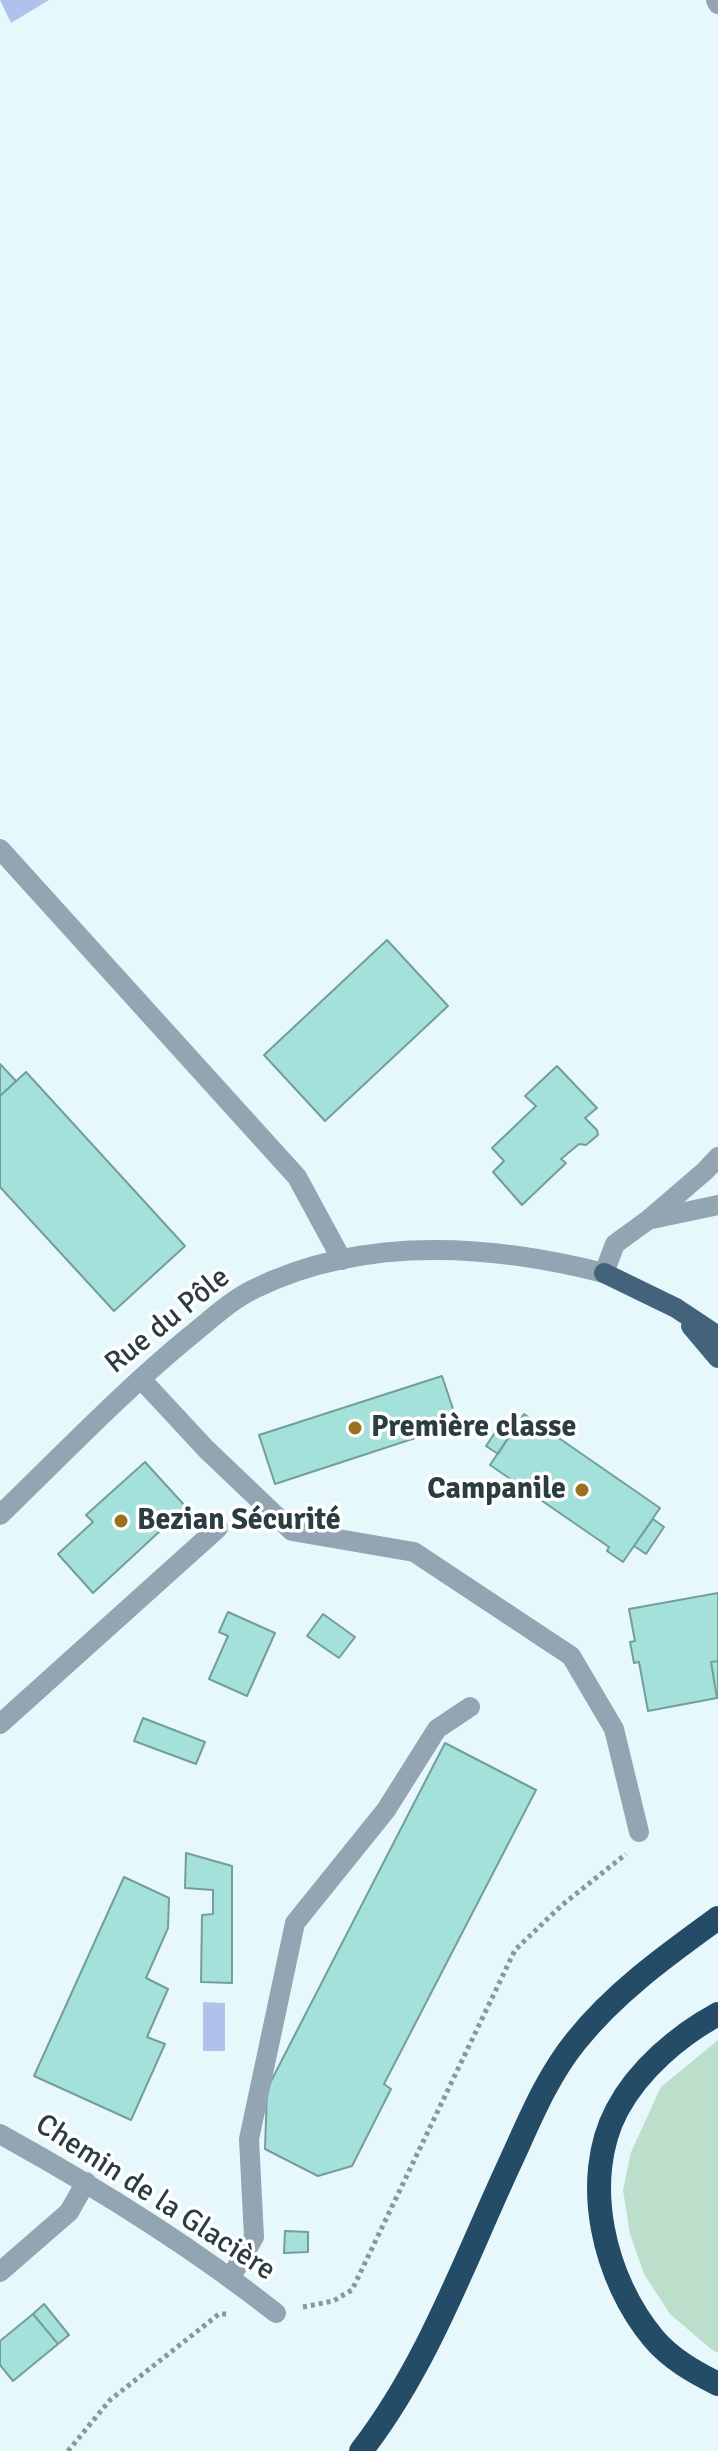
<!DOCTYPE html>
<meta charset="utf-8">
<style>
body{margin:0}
canvas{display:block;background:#e7f8fc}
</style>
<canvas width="718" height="2451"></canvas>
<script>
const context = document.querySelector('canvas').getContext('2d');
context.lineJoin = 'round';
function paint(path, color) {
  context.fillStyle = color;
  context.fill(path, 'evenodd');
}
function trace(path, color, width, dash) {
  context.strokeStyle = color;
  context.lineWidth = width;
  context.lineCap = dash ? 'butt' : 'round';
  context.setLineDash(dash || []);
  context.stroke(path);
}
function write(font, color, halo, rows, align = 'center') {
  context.font = font + ' Signika,sans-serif';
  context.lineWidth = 7;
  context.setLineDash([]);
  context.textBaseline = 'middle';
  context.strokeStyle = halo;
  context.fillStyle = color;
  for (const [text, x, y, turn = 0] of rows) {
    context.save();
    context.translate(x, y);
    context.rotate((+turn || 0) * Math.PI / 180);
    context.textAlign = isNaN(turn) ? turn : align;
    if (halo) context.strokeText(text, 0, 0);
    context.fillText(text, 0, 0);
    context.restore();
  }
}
const green = new Path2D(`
 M 718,2040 L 718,2353 L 712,2350 L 670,2314 L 644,2274 L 630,2234 L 623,2190 L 631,2152 L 661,2087 Z`);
const water = new Path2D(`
 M 0,0 L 49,0 L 11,23 Z
 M 203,2002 L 225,2003 L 225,2051 L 203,2051 Z`);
const building = new Path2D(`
 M 387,940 L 448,1006 L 325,1121 L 264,1055 Z
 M 0,1064 L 16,1081 L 0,1096 Z
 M 557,1066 L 597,1108 L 585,1118 L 597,1130 L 598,1135 L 586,1145 L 579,1144 L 561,1159 L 566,1163 L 522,1205 L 493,1172 L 504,1161 L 492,1148 L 536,1106 L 525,1096 Z
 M 26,1072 L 185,1246 L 114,1311 L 0,1187 L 0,1096 Z
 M 442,1376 L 458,1424 L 275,1484 L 259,1435 Z
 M 524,1414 L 660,1508 L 623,1562 L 607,1551 L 609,1547 L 490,1465 Z
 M 504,1419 L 516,1426 L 498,1454 L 486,1446 Z
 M 145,1462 L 186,1507 L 93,1593 L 58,1554 L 93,1522 L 86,1515 Z
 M 653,1519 L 664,1527 L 646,1554 L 634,1546 Z
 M 718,1593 L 718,1661 L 711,1662 L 717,1698 L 648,1711 L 639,1662 L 634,1663 L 630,1642 L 635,1641 L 629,1609 Z
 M 228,1612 L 275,1633 L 247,1696 L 209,1679 L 228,1636 L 219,1632 Z
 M 323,1614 L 355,1637 L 339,1658 L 307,1636 Z
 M 718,1661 L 718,1698 L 717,1698 L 711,1662 Z
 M 143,1718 L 205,1742 L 196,1764 L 134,1741 Z
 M 445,1743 L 536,1790 L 384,2084 L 391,2089 L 352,2166 L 318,2176 L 265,2149 L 267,2089 Z
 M 186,1853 L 232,1866 L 232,1983 L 201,1982 L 202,1915 L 213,1914 L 213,1890 L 185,1888 Z
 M 124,1877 L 169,1898 L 168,1928 L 146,1978 L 168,1989 L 147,2037 L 165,2044 L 131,2120 L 34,2076 Z
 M 285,2231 L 308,2232 L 308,2252 L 284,2253 Z
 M 44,2304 L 69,2335 L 58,2344 L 33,2314 Z
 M 33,2314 L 58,2344 L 13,2381 L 0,2365 L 0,2341 Z`);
const path = new Path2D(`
 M 303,2307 L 333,2301 L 352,2290 L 515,1950 L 562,1905 L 626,1854
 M 68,2451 L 110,2400 L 219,2314 L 229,2314`);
const minor = new Path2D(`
 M 716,0 L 718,4
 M 0,849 L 297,1177 L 342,1260
 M 652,1219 L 718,1205
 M 141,1379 L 206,1449 L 292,1531 L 414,1552 L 571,1656 L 614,1729 L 639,1832
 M 0,1515 C 62,1455 123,1391 190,1336 C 210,1320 231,1300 254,1289 C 364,1235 489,1244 604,1273 L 615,1244 L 648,1220 L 705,1171 L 718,1157
 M 0,1724 L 218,1528
 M 0,2134 C 96,2187 190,2245 276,2313
 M 0,2272 L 69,2212 L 86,2182
 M 231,2277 L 254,2237 L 249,2139 L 295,1923 L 386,1810 L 437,1729 L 470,1707`);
const major = new Path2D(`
 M 604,1273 L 676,1308 L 718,1336
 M 691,1326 L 718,1358`);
const highway = new Path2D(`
 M 718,2014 C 679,2035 638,2070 617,2110 C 580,2180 604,2280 654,2339 C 671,2359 694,2372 718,2384
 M 361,2451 C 427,2366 464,2262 509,2165 C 529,2122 546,2078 576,2041 C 615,1992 667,1955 718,1918`);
const markers = [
 [355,1428,8,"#9b701e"],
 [582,1490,8,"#9b701e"],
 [121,1521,8,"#9b701e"]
];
const streetNames = [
 ["Rue du Pôle",168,1321,-39],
 ["Chemin de la Glacière",155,2198,33]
];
const poiNames = [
 ["Première classe",371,1428],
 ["Campanile",566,1490,"right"],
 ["Bezian Sécurité",137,1521]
];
paint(green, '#bcdfcb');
paint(water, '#b0c2ec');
paint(building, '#a4e1da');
trace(building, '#749e99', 2);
trace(path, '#88999d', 5, [4, 4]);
trace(minor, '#93a5b2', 20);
trace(major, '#42637a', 20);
trace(highway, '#244c66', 24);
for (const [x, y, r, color] of markers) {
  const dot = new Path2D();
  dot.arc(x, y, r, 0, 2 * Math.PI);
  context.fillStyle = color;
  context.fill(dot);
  trace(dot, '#fff', 3);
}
write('30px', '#2b3d41', '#fff', streetNames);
write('bold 30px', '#2b3d41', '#fff', poiNames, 'left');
</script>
